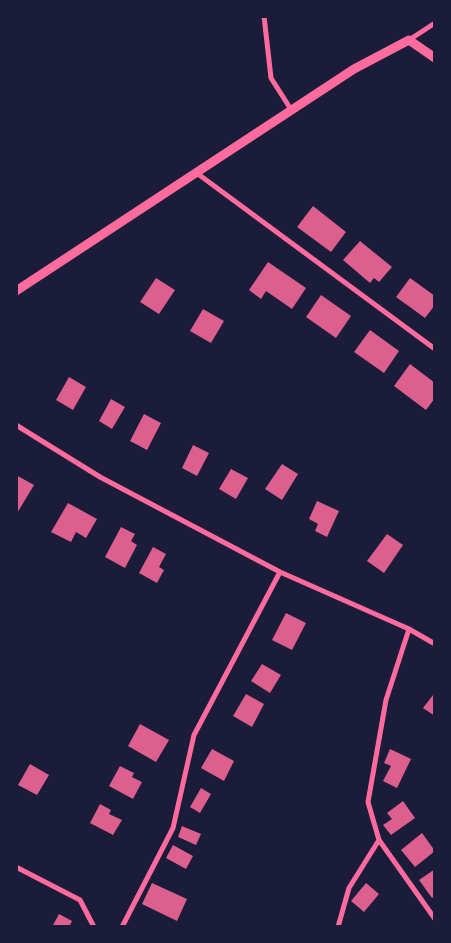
<!DOCTYPE html>
<style>
body{margin:0}
#map{position:relative;width:451px;height:943px;overflow:hidden;background:#1b1b3a;font-family:Mulish,sans-serif}
canvas{display:block}
.frame{position:absolute;inset:0;border:18px solid #1b1b3a;pointer-events:none}
</style>
<div id="map">
<canvas width="451" height="943"></canvas>
<div class="frame"></div>
</div>
<script>
const context = document.querySelector('canvas').getContext('2d');
context.lineJoin = 'round';
function paint(path, color) {
  context.fillStyle = color;
  context.fill(path, 'evenodd');
}
function trace(path, color, width, dash) {
  context.strokeStyle = color;
  context.lineWidth = width;
  context.lineCap = dash ? 'butt' : 'round';
  context.setLineDash(dash || []);
  context.stroke(path);
}
const building = new Path2D(`
 M 313,206 L 346,232 L 331,252 L 297,227 Z
 M 360,241 L 392,267 L 379,282 L 374,278 L 370,283 L 343,260 Z
 M 268,262 L 306,288 L 292,309 L 266,291 L 261,299 L 249,290 Z
 M 156,278 L 175,290 L 159,314 L 140,302 Z
 M 410,278 L 435,296 L 435,305 L 425,318 L 396,297 Z
 M 321,295 L 351,316 L 336,338 L 306,317 Z
 M 203,309 L 224,321 L 211,343 L 190,331 Z
 M 370,330 L 399,351 L 384,373 L 354,352 Z
 M 410,364 L 435,383 L 435,398 L 426,410 L 394,386 Z
 M 69,377 L 86,387 L 73,410 L 56,400 Z
 M 111,399 L 125,407 L 112,429 L 99,421 Z
 M 144,414 L 161,423 L 147,450 L 130,441 Z
 M 193,445 L 209,453 L 197,476 L 182,468 Z
 M 282,464 L 298,474 L 282,500 L 265,489 Z
 M 231,469 L 248,478 L 236,499 L 219,489 Z
 M 16,475 L 34,485 L 16,515 Z
 M 317,501 L 339,511 L 327,537 L 315,531 L 318,524 L 309,519 Z
 M 68,503 L 97,519 L 86,538 L 76,532 L 71,542 L 51,532 Z
 M 121,527 L 135,534 L 131,541 L 137,545 L 125,568 L 105,557 Z
 M 387,534 L 403,545 L 384,573 L 367,561 Z
 M 153,547 L 166,554 L 159,567 L 164,570 L 157,583 L 139,573 Z
 M 286,613 L 306,623 L 292,650 L 272,640 Z
 M 262,664 L 281,675 L 270,693 L 251,681 Z
 M 246,694 L 264,704 L 252,727 L 233,716 Z
 M 433,695 L 435,696 L 435,716 L 423,708 Z
 M 140,724 L 169,740 L 156,762 L 128,746 Z
 M 212,749 L 234,761 L 224,781 L 201,768 Z
 M 390,749 L 411,759 L 397,788 L 383,781 L 391,766 L 384,763 Z
 M 30,764 L 49,775 L 37,795 L 18,785 Z
 M 120,766 L 134,773 L 132,777 L 142,782 L 133,799 L 109,786 Z
 M 201,788 L 211,794 L 200,813 L 190,807 Z
 M 403,801 L 415,818 L 391,835 L 383,825 L 392,819 L 387,813 Z
 M 100,804 L 111,810 L 109,814 L 122,820 L 113,835 L 90,823 Z
 M 182,826 L 201,834 L 196,845 L 178,837 Z
 M 422,833 L 435,851 L 415,867 L 401,850 Z
 M 173,845 L 193,856 L 186,869 L 166,858 Z
 M 435,869 L 435,896 L 432,898 L 419,880 Z
 M 152,883 L 187,899 L 177,921 L 142,904 Z
 M 366,883 L 379,894 L 364,912 L 351,901 Z
 M 59,914 L 72,921 L 69,927 L 52,927 Z`);
const minor = new Path2D(`
 M 264,16 L 271,78 L 292,111
 M 409,40 L 435,23
 M 198,174 L 435,349
 M 16,425 L 100,477 L 280,572 L 409,629 L 435,644
 M 409,629 L 386,700 L 368,802 L 379,840 L 435,919
 M 16,867 L 80,900 L 94,927
 M 122,927 L 173,828 L 194,735 L 280,572
 M 338,927 L 349,888 L 379,840`);
const tertiary = new Path2D(`
 M 16,291 L 354,69 L 409,40 L 435,58`);
paint(building, '#dd5f8e');
trace(minor, '#ff6b9d', 5);
trace(tertiary, '#ff6b9d', 9);
</script>
